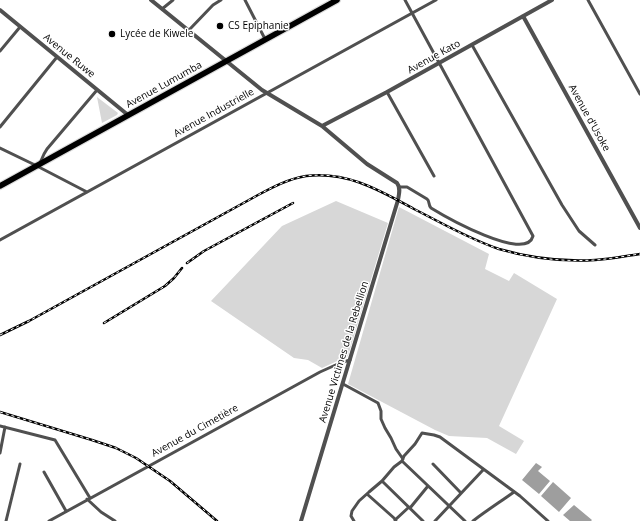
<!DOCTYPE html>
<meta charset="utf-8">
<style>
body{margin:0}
canvas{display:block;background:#fff}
</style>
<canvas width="640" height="521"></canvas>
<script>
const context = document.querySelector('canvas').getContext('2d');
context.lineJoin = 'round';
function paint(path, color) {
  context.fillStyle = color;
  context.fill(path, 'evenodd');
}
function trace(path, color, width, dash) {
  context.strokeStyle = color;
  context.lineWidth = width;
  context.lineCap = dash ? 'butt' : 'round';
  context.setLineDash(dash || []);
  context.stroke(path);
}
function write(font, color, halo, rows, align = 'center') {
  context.font = font + ' "Open Sans",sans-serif';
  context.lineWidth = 3;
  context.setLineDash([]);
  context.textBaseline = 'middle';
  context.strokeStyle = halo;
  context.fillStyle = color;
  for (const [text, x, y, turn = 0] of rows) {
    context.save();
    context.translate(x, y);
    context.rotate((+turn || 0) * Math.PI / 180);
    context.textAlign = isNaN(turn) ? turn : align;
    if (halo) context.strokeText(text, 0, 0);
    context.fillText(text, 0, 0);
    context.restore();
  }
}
const green = new Path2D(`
 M 97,97 L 118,113 L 117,115 L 102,123 Z
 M 336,201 L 388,223 L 348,356 L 322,368 L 308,360 L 294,358 L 211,301 L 282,226 Z
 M 399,207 L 489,254 L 485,269 L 509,281 L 514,273 L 557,299 L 499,426 L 524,441 L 516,454 L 487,438 L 449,436 L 435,430 L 348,384 Z`);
const water = new Path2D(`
 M 536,463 L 542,467 L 538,471 L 550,481 L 539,494 L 522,480 Z
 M 553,482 L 571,498 L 559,512 L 541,496 Z
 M 574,505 L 592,520 L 591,521 L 570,521 L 563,515 Z`);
const minor = new Path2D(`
 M 245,0 L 265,39
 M 588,0 L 640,94
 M 162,9 L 173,0
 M 189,30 L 213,5 L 221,0
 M 472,45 L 562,205 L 579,231 L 595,245
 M 0,51 L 20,27
 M 387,92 L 434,176
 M 0,127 L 57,57
 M 0,148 L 35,165 L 87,192
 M 40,163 L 44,154 L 47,149 L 97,90
 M 399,187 L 407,187 L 427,199 C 430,201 428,205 431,208 C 444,216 526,263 533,236 L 405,0
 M 0,240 L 436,0
 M 343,384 L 378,403 L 381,411 L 381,419 L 385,428 L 391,438 L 396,449 L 403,459
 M 0,426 L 55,440 L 90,498
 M 0,453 L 5,427
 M 402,461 L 465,521
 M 433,464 L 461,493
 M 44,472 L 66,511
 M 382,481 L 423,521
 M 367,494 L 394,518 L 396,521
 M 87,499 L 101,512 L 115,521
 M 410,508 L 428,486
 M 395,520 L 409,507
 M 6,521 L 20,464
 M 49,521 L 320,372 L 340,363 L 350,360
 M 354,521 L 351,516 L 352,511 L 359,501 L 369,492 L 382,481 L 394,467 L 402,461 L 404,456 L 415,444 L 422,433 L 434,435 L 440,437 L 520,496 L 548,521
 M 435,521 L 483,470
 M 473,521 C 486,511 500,502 514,492`);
const tertiary = new Path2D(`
 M 151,0 L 262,90 L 322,126 L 367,164 L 397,183 C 401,188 399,194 398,200 L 301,521
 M 0,10 L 128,115
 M 523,16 L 640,228
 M 322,126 L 387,92 L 552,0`);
const trunk = new Path2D(`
 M 0,186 L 337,0`);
const rail = new Path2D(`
 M 187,263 L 204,251 L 293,203
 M 104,323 L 165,286 L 174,278 L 182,268
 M 0,335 L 29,321 L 258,195 C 273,187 288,179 306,176 C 347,171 379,190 414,209 C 442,223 469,239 499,249 C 530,258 562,262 595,260 C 610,259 625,256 640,254
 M 0,412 L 92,440 L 116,448 L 136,458 L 170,481 L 217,521`);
const markers = [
 [220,26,4,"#000"],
 [112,34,4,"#000"]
];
const poiNames = [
 ["CS Epiphanie",228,26],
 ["Lycée de Kiwele",120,34]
];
const streetNames = [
 ["Avenue Ruwe",69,56,39],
 ["Avenue Kato",434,57,-29],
 ["Avenue Lumumba",164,85,-29],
 ["Avenue Industrielle",214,113,-29],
 ["Avenue d'Usoke",589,118,61],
 ["Avenue Victimes de la Rebellion",344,352,-73],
 ["Avenue du Cimetière",195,431,-29]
];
paint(green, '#d7d7d7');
paint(water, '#9e9e9e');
trace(trunk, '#dbdbdb', 8);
trace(minor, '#505050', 3);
trace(tertiary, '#505050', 4);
trace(trunk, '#000', 5.5);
trace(rail, '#000', 2.5);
trace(rail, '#fff', 1, [3]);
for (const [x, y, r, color] of markers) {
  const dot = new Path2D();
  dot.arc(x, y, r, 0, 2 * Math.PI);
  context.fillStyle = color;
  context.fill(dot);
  trace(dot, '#fff', 1.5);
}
write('10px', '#000', '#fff', poiNames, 'left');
write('10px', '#000', '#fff', streetNames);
</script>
